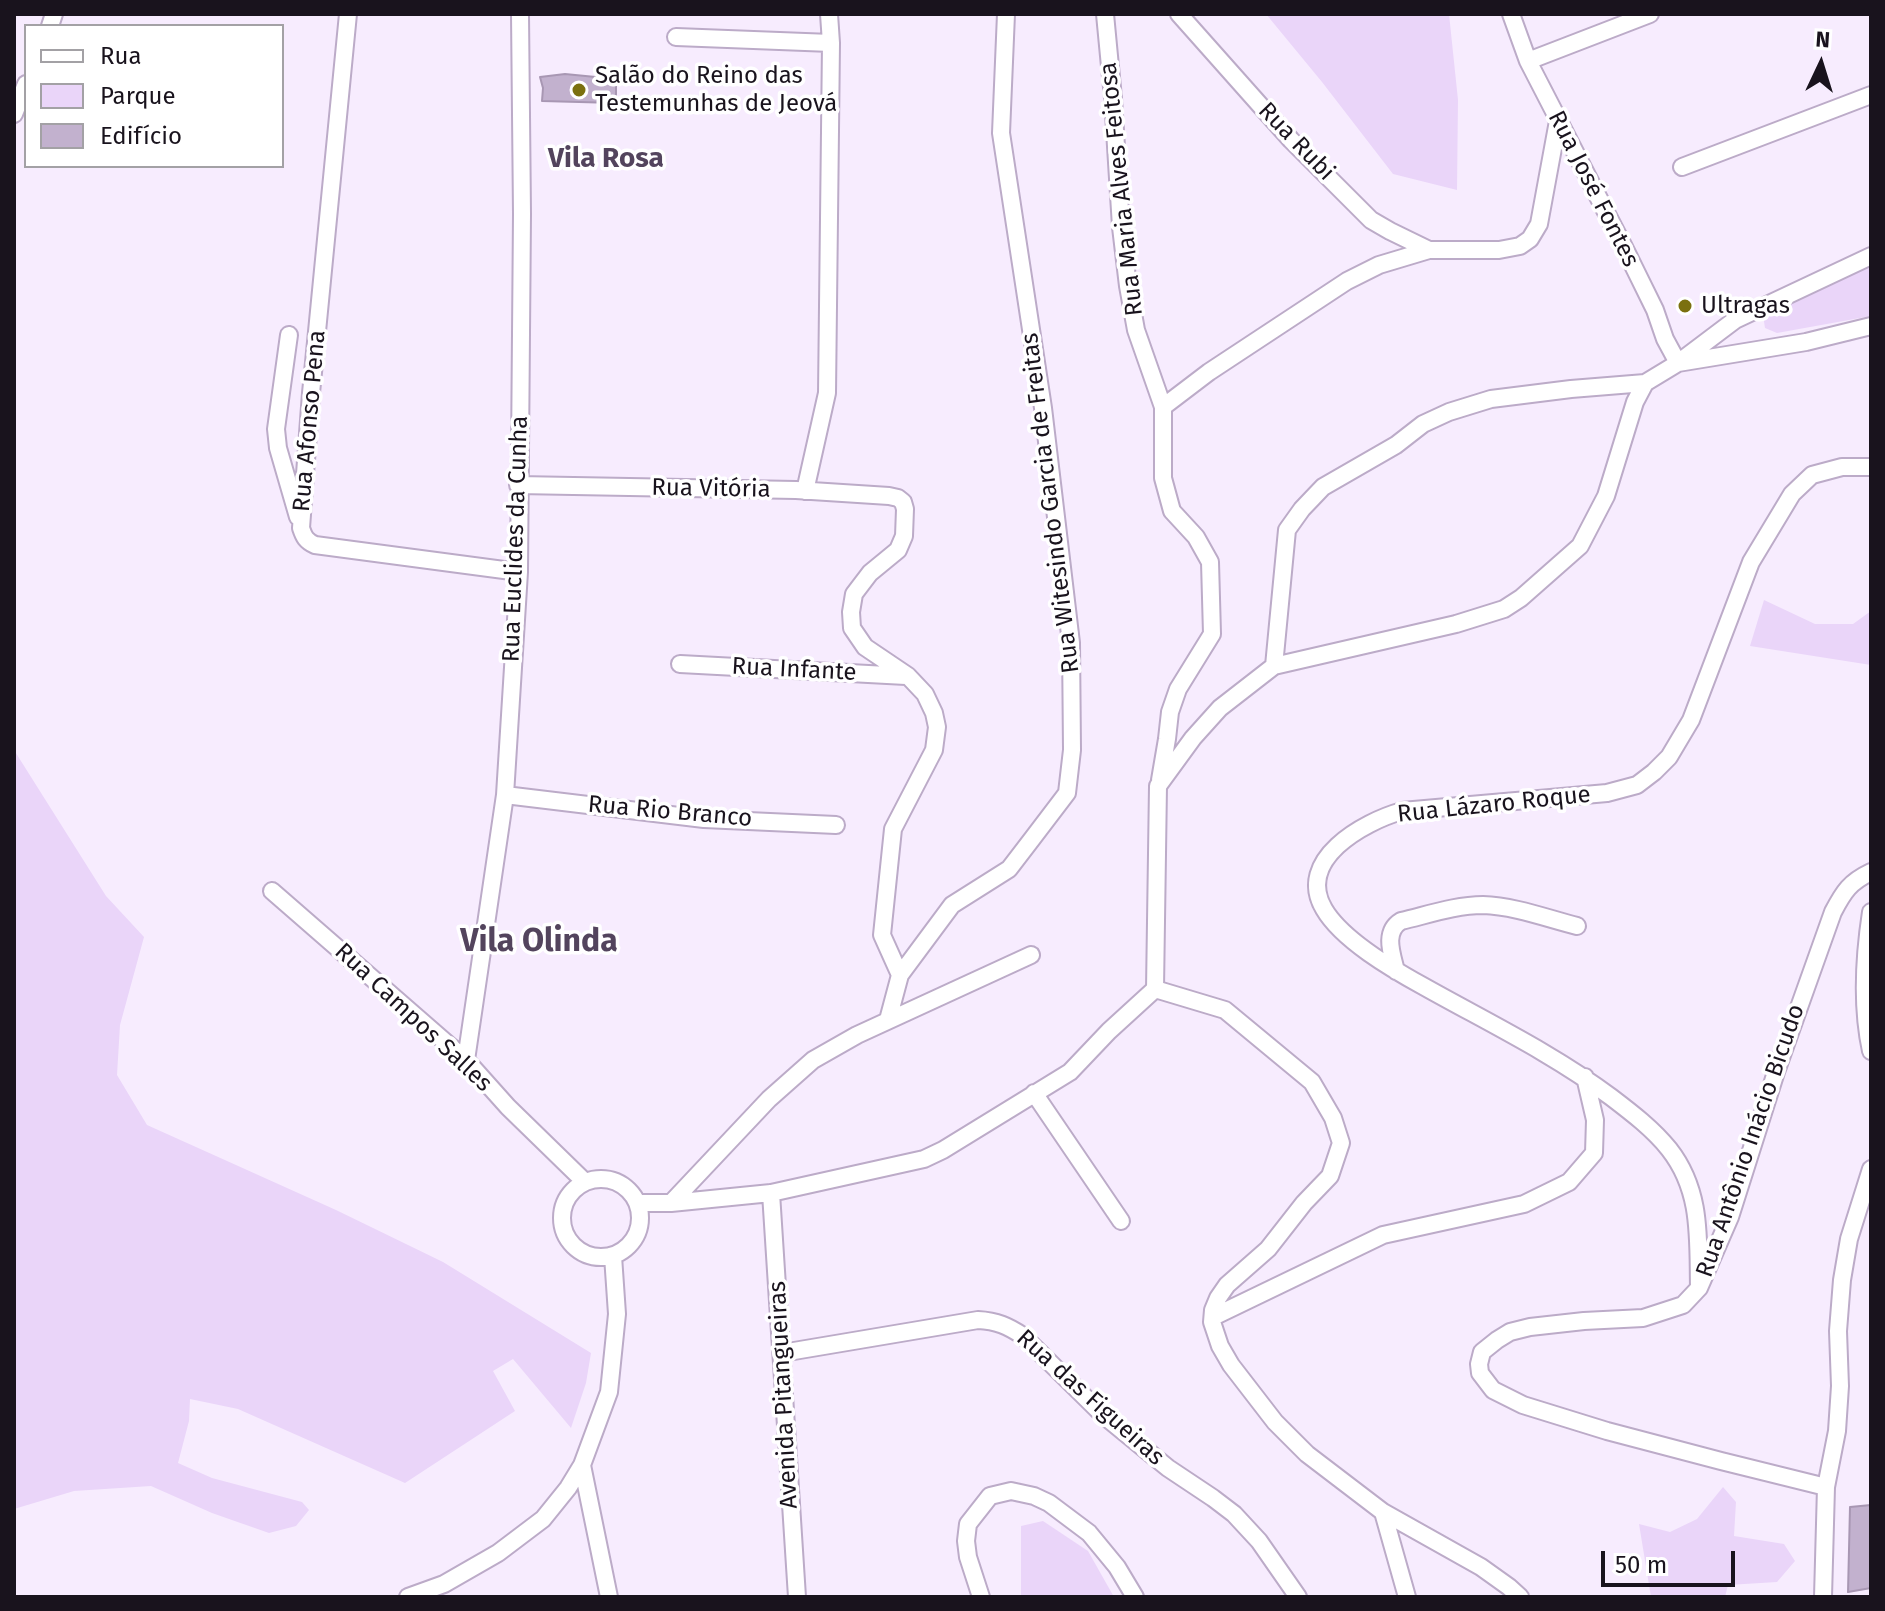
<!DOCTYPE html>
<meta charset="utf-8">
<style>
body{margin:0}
#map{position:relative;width:1885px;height:1611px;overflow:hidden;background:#f7ecfe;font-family:"Fira Sans",sans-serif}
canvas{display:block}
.frame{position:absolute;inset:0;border:16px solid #19131d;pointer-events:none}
.legend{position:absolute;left:24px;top:24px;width:260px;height:144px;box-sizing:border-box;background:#fff;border:2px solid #a3a1a5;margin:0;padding:10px 14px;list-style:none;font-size:24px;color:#19131d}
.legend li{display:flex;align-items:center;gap:16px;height:40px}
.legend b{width:40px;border:2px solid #a3a1a5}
.north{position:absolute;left:1781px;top:24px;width:80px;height:80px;-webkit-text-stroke:6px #fff;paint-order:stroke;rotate:4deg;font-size:22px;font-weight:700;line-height:32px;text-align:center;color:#19131d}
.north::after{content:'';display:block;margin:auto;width:28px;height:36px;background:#19131d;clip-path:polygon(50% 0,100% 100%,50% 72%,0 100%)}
.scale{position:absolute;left:1601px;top:1551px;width:134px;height:36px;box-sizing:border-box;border:4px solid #19131d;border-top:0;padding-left:10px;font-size:24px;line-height:28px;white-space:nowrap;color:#19131d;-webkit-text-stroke:6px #fff;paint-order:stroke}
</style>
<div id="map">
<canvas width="1885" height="1611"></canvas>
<div class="frame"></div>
<ul class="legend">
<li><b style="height:10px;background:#fff"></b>Rua</li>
<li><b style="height:22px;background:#ead5f9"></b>Parque</li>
<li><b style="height:22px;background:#c2b1ce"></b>Edifício</li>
</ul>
<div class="north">N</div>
<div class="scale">50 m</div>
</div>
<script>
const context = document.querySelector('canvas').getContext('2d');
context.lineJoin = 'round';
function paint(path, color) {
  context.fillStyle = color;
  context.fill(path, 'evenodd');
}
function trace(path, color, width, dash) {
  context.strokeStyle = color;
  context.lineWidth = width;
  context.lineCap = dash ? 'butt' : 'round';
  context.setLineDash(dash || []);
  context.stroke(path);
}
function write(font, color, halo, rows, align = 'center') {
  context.font = font + ' "Fira Sans",sans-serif';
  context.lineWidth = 7;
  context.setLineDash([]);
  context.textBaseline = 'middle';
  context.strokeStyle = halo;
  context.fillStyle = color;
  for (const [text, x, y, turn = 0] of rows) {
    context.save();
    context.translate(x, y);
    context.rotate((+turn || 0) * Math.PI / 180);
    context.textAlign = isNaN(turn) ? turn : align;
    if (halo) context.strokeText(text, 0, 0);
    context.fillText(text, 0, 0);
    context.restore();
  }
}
const green = new Path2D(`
 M 1266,14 L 1449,14 L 1458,100 L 1457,190 L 1393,174 L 1322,82 Z
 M 1871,266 L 1871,316 L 1777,333 L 1765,328 L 1763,315 Z
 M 1764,600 L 1815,624 L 1853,624 L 1871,611 L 1871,665 L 1750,646 Z
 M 14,750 L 106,896 L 144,937 L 120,1025 L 117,1075 L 147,1125 L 336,1210 L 443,1262 L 591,1353 L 586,1383 L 571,1428 L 513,1359 L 493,1371 L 515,1411 L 405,1483 L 238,1409 L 190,1399 L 189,1421 L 178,1463 L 212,1478 L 302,1502 L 309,1510 L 296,1526 L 269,1533 L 212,1513 L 151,1486 L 74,1491 L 14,1509 Z
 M 1723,1487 L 1736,1502 L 1734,1536 L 1784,1544 L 1795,1561 L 1777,1582 L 1728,1585 L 1725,1597 L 1651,1597 L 1639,1524 L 1670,1532 L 1697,1519 Z
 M 1043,1521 L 1088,1551 L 1114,1597 L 1021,1597 L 1021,1526 Z`);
const building = new Path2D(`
 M 565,74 L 616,79 L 616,103 L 542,101 L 543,88 L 540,77 Z
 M 1871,1505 L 1871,1588 L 1848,1592 L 1850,1507 Z`);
const street = new Path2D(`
 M 348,14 L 311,393 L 301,528 C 304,537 306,541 315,545 L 519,572
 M 1105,14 L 1113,98 L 1121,227 L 1128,286 L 1136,330 L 1163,407 L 1163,478 L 1172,511 L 1196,537 L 1210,562 L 1212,634 L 1178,689 L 1170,712 L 1167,739 L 1160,780
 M 1179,14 L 1291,140 L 1371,220 L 1390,231 L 1429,250
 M 1511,14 L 1528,61 L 1624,247 L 1655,310 L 1665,339 L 1678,363 L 1735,320 L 1871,256
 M 50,26 L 54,14
 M 676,37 L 831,43
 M 1528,61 L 1650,14
 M 14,114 L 26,84
 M 1682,167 L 1871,95
 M 289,335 L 276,429 L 278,448 L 298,517
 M 1163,407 L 1209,372 L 1347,281 L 1379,265 L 1429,250 L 1499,250 L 1520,246 L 1530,239 L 1539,224 L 1558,121
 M 518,485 L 796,490 L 889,496 L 898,498 L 903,502 L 905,509 L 904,536 L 898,550 L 870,573 L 854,594 L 851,612 L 852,628 L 865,647 L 908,676 L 925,694 L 934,713 L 937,727 L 934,750 L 893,829 L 882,935 L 900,975 L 888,1020
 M 805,491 L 827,393 L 831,43 L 829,14
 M 680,664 L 906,676
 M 1274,666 L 1287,530 L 1302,509 L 1323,487 L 1396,445 L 1423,424 L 1449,412 L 1491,399 L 1571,389 L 1645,383
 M 505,795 L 704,819 L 836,825
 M 272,891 L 466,1060 L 508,1107 L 585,1182
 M 1871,912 C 1864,958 1861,1005 1871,1051
 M 1396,971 C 1392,954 1383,932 1401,921 C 1427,915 1456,905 1483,905 C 1514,906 1546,918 1577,926
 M 900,975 L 952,905 L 1009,869 L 1032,839 L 1067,793 L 1072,750 L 1071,643 L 1043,408 L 1001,133 L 1006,14
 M 466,1060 L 505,795 L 519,572 L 522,214 L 520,14
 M 1034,1093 L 1121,1221
 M562 1218a39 39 0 1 1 78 0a39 39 0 1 1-78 0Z
 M 771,1193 L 797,1597
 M 638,1203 L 671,1203 L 771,1193 L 924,1159 L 943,1150 L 1070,1072 L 1109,1031 L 1155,989
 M 671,1203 L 769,1099 L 813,1060 L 857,1035 L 1031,955
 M 1699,1288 C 1698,1238 1702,1191 1669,1149 C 1653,1129 1632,1113 1611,1097 C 1552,1053 1487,1022 1423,986 C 1392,969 1342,940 1324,909 C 1295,860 1363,822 1402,811 L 1607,793 L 1637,785 L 1654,772 L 1669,757 L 1691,720 L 1751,562 L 1792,494 L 1812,475 L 1842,467 L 1871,467
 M 1213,1317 L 1383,1235 L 1524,1204 L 1569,1182 L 1594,1153 L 1595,1120 L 1585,1077
 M 782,1353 L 978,1320 C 997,1321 1008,1326 1023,1336 L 1102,1414 L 1168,1468 L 1213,1498 L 1234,1514 L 1259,1541 L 1298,1597
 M 582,1465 L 609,1597
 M 1826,1487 L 1721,1461 L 1607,1431 L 1523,1405 L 1493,1390 L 1480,1373 L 1479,1364 L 1482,1352 L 1497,1340 L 1510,1332 L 1530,1327 L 1584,1321 L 1643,1318 L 1683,1305 L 1699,1288 L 1730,1217 L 1776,1072 L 1833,912 C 1844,891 1850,882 1871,872
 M 1383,1512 L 1407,1597
 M 408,1597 L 444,1584 L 498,1553 L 543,1519 L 568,1488 L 582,1465 L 609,1392 L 617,1314 L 613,1256
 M 981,1597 L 968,1557 L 966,1541 L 968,1524 L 990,1496 L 1011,1491 L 1034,1496 L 1049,1503 L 1089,1533 L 1117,1567 L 1135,1597
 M 1520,1597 L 1509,1587 L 1481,1567 L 1383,1512 L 1307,1454 L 1275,1422 L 1231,1365 L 1220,1346 L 1212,1322 L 1213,1310 L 1218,1298 L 1227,1285 L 1268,1249 L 1304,1203 L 1330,1176 L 1341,1143 L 1333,1118 L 1312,1082 L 1225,1010 L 1155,989 L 1158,786 L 1193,738 L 1220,708 L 1274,666 L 1456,624 L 1504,609 L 1521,598 L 1580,546 L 1606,496 L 1635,402 L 1645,383 L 1678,363 L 1806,342 L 1871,326
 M 1823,1597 L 1826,1487 L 1837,1431 L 1840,1386 L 1838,1331 L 1842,1280 L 1849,1239 L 1871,1169`);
const markers = [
 [579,90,8,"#7b700f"],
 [1685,306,8,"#7b700f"]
];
const poiNames = [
 ["Salão do Reino das",595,76],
 ["Testemunhas de Jeová",595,104],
 ["Ultragas",1701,306]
];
const streetNames = [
 ["Rua Rubi",1296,142,46],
 ["Rua Maria Alves Feitosa",1122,189,-96],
 ["Rua José Fontes",1593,189,63],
 ["Rua Afonso Pena",310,421,-85],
 ["Rua Vitória",711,489,1],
 ["Rua Witesindo Garcia de Freitas",1051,503,-97],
 ["Rua Euclides da Cunha",516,539,-88],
 ["Rua Infante",794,670,3],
 ["Rua Lázaro Roque",1494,805,-6],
 ["Rua Rio Branco",670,812,5],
 ["Rua Campos Salles",413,1018,43],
 ["Rua Antônio Inácio Bicudo",1751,1141,-71],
 ["Avenida Pitangueiras",784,1395,-93],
 ["Rua das Figueiras",1090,1398,42]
];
const quarterNames = [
 ["Vila Rosa",606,159]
];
const districtNames = [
 ["Vila Olinda",539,942]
];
paint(green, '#ead5f9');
paint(building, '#c2b1ce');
trace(building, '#a897b3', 2);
trace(street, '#bcabc8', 20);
trace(street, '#fff', 16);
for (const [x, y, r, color] of markers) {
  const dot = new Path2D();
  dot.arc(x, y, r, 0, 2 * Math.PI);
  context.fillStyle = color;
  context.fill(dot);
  trace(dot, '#fff', 3);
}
write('24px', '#19131d', '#fff', poiNames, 'left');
write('24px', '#19131d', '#fff', streetNames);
write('bold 28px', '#53445d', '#fff', quarterNames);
write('bold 32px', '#53445d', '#fff', districtNames);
</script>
